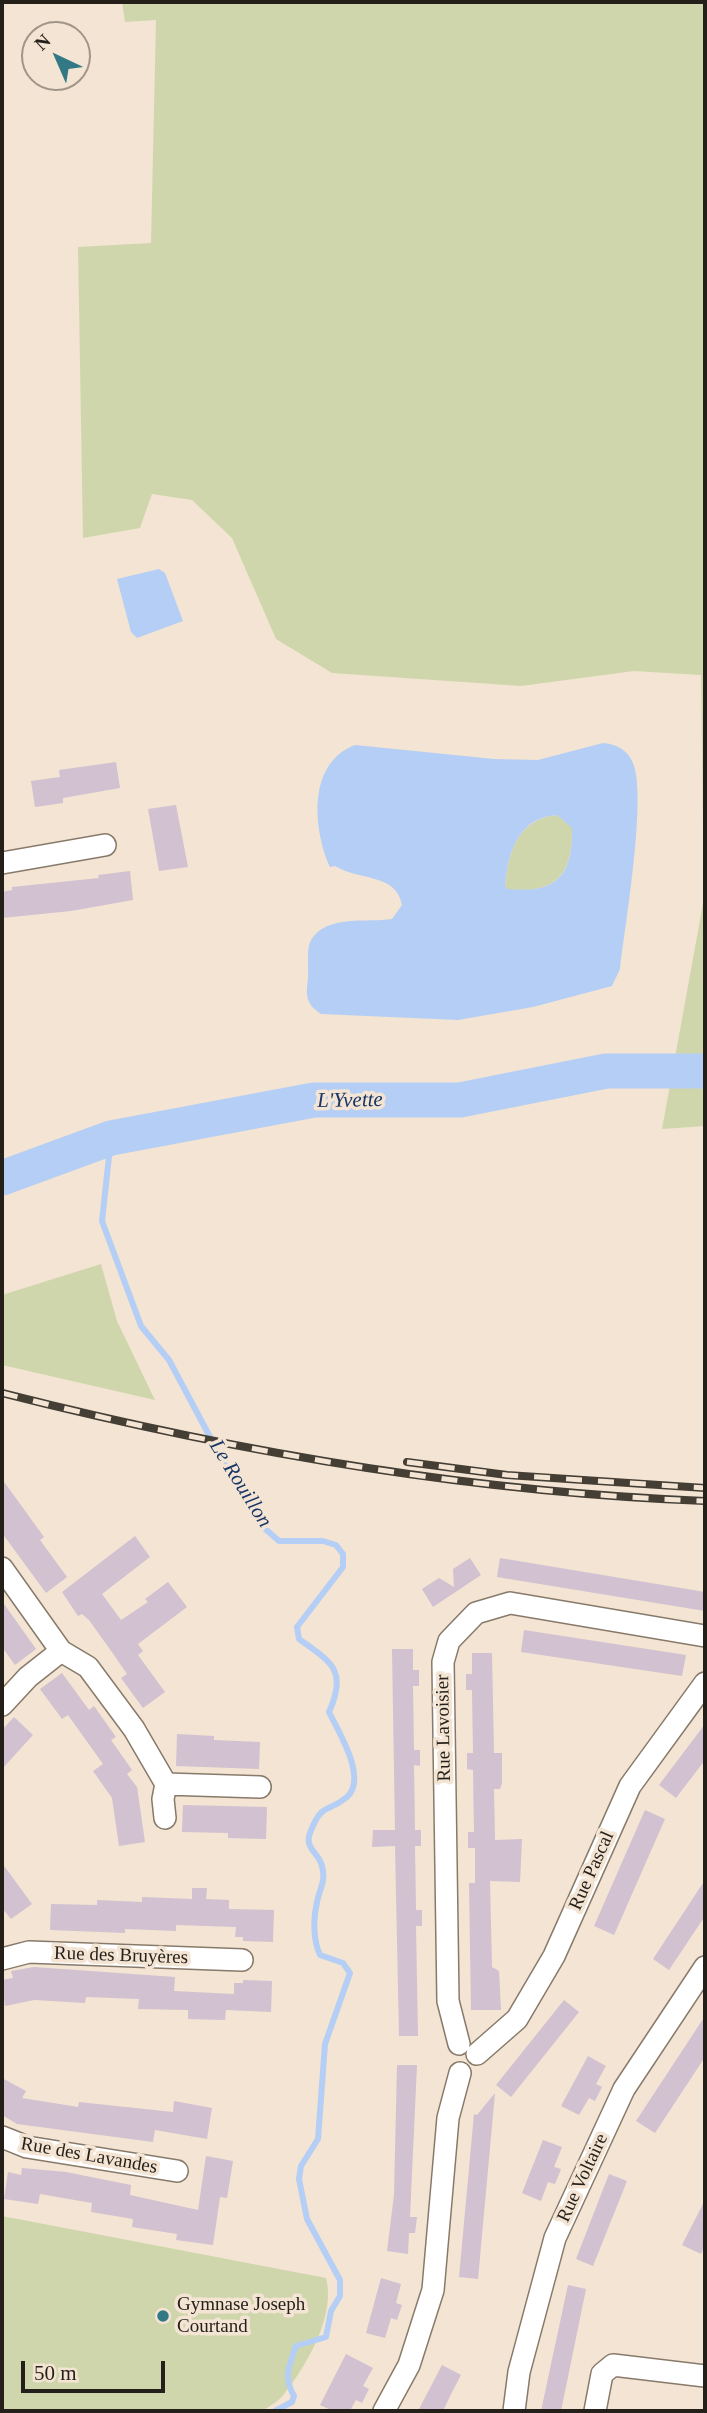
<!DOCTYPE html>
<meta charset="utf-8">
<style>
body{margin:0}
#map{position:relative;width:707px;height:2413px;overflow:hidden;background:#f3e4d3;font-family:"Times New Roman",serif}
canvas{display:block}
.frame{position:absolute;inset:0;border:4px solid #241f18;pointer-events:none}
.north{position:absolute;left:21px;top:21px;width:70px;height:70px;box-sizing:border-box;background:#f3e4d3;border:2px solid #a09588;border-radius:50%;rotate:316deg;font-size:19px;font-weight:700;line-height:28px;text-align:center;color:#241f18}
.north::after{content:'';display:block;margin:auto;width:24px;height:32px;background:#327885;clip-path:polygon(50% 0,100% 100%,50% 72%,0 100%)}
.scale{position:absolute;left:21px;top:2361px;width:144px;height:32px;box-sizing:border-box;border:4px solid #241f18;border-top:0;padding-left:9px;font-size:21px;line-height:24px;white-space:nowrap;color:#241f18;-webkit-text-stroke:5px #f3e4d3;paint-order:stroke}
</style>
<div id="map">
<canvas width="707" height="2413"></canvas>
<div class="frame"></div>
<div class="north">N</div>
<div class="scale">50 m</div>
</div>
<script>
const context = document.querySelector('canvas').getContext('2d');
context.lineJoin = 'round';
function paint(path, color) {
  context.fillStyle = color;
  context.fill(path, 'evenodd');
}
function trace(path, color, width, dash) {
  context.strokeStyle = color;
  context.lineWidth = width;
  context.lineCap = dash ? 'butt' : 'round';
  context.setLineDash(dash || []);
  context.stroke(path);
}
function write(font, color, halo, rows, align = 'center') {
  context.font = font + ' "Times New Roman",serif';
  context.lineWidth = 7;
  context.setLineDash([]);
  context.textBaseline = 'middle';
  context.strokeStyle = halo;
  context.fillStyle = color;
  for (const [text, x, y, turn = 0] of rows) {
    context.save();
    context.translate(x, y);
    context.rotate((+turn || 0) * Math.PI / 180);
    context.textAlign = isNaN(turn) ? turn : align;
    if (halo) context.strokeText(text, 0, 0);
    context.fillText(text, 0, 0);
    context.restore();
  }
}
const green = new Path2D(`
 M 122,2 L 705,2 L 705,1126 L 662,1129 L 704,898 L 701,675 L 634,671 L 521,686 L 332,673 L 276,639 L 232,538 L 192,500 L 152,494 L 140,528 L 83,538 L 78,247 L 151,243 L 156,20 L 125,22 Z
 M 557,815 L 572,827 C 573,876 556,893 508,890 L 505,886 C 508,852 518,819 557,815 Z
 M 101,1264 L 117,1321 L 155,1400 L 2,1365 L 2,1295 Z
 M 2,2216 L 326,2278 C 336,2315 307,2365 284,2394 C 279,2401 270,2406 262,2411 L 2,2411 Z`);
const water = new Path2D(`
 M 159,569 L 165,573 L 183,621 L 137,638 L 131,632 L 117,579 Z
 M 603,743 C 616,744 628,750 633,763 C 647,797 625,926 620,969 L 612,986 L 533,1007 L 458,1020 L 321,1014 C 305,1003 306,996 308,978 C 309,967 306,949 311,940 C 327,914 367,923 392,919 L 402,905 C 396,873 360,881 335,866 L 330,867 C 313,829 307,763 355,745 L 494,759 L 538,760 ZM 557,815 L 572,828 C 573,876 556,894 508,889 L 505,886 C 508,852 518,818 557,815 Z`);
const stream = new Path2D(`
 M 111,1138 L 102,1221 L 141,1326 L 169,1360 L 226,1467 L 253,1502 L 263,1527 L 279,1541 L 323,1541 L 336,1545 L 343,1554 L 343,1567 L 297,1627 L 299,1639 C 331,1662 348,1670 329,1712 C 338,1731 368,1778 347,1797 C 327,1814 322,1801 310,1833 C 304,1848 319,1853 322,1866 C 326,1882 320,1887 317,1902 C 313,1918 313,1940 320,1955 L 343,1963 L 350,1973 L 325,2044 L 318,2139 L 301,2166 L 299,2179 L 307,2219 L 340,2280 L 340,2296 L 331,2311 L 326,2337 L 296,2346 C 289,2366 283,2376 294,2396 L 292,2402 L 275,2411`);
const river = new Path2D(`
 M 2,1178 L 111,1138 L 314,1100 L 460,1100 L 606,1071 L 705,1071`);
const building = new Path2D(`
 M 116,762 L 120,788 L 63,798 L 63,803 L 35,807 L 31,781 L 60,777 L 59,770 Z
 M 176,805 L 188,867 L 159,871 L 148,809 Z
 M 130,871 L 133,900 L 71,911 L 2,918 L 2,892 L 12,890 L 12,887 L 99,878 L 98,875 Z
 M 2,1479 L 44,1537 L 40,1540 L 67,1577 L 46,1593 L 2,1533 Z
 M 135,1536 L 150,1557 L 102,1594 L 121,1620 L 148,1602 L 145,1599 L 168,1582 L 187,1607 L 138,1644 L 143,1651 L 138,1655 L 165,1692 L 143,1708 L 121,1678 L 127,1674 L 114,1655 L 89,1620 L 82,1614 L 78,1616 L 62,1592 Z
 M 470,1558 L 481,1575 L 433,1607 L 422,1589 L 439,1578 L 454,1587 L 453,1569 Z
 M 500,1558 L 705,1592 L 705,1611 L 497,1577 Z
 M 2,1601 L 36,1649 L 15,1665 L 2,1647 Z
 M 524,1630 L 686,1655 L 682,1676 L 521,1652 Z
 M 392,1649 L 413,1649 L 413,1670 L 419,1670 L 419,1686 L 413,1686 L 414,1750 L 420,1750 L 420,1766 L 414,1765 L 415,1830 L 421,1830 L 421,1846 L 415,1846 L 416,1910 L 422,1910 L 422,1926 L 416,1926 L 418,2036 L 399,2036 L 395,1846 L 372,1847 L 373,1830 L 395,1830 Z
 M 472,1653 L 492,1653 L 494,1753 L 502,1753 L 502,1783 L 500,1789 L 494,1789 L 495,1840 L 522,1839 L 520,1882 L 490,1881 L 492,1967 L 499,1971 L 501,2010 L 471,2010 L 469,1883 L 475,1883 L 475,1848 L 468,1848 L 468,1832 L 474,1832 L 473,1770 L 467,1769 L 467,1753 L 473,1753 L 472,1690 L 466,1690 L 466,1674 L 472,1674 Z
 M 62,1673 L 89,1710 L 94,1706 L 116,1737 L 111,1740 L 132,1770 L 127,1774 L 137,1787 L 145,1842 L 119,1846 L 112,1798 L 93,1771 L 103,1764 L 68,1715 L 62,1719 L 40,1689 Z
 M 14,1717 L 33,1735 L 2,1769 L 2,1730 Z
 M 705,1724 L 705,1760 L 676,1798 L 659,1785 Z
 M 177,1734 L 214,1736 L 214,1740 L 260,1742 L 259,1769 L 176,1766 Z
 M 183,1805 L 267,1807 L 266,1839 L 228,1838 L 228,1833 L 182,1832 Z
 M 645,1810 L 665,1819 L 614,1935 L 594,1926 Z
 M 2,1863 L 32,1904 L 11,1919 L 2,1908 Z
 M 705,1880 L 705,1916 L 669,1970 L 653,1959 Z
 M 192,1888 L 207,1888 L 206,1899 L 229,1900 L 229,1909 L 274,1910 L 273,1942 L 243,1941 L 243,1937 L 235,1937 L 236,1927 L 176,1925 L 176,1931 L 125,1929 L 125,1933 L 50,1930 L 51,1904 L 97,1905 L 97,1900 L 142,1902 L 142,1897 L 192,1899 Z
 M 34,1967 L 175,1977 L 174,1991 L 234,1994 L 234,1983 L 243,1983 L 243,1980 L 272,1981 L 271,2012 L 226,2010 L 225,2020 L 188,2019 L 188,2010 L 138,2009 L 139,1999 L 86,1997 L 85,2003 L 34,2000 L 5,2006 L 2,1980 L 13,1978 L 11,1971 Z
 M 564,2000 L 579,2012 L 511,2097 L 496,2085 Z
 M 705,2016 L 705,2057 L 655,2133 L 636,2121 Z
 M 588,2056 L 606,2066 L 596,2084 L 602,2087 L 595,2101 L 589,2098 L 579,2115 L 561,2106 Z
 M 397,2065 L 417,2065 L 410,2217 L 417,2217 L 415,2233 L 409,2233 L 408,2254 L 387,2251 L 394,2195 Z
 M 2,2078 L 26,2091 L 22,2098 L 78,2107 L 79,2102 L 173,2112 L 174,2101 L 212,2108 L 207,2139 L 155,2130 L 153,2142 L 17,2124 L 2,2115 Z
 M 495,2093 L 478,2279 L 459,2277 L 474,2114 L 477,2115 Z
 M 543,2140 L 562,2147 L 554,2167 L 561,2169 L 555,2184 L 548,2182 L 541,2201 L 522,2193 Z
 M 206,2156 L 233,2161 L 227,2198 L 220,2197 L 213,2245 L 176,2240 L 177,2234 L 132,2227 L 133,2219 L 91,2212 L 92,2203 L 40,2194 L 38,2204 L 4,2199 L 8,2172 L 21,2175 L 22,2168 L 66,2172 L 131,2185 L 130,2195 L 198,2210 Z
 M 609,2174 L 627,2181 L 593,2266 L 576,2259 Z
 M 705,2200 L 705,2245 L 701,2254 L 682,2245 Z
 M 381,2278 L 401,2284 L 396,2303 L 402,2305 L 397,2320 L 391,2318 L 385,2338 L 366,2333 Z
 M 568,2285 L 586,2289 L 561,2411 L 541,2411 Z
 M 346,2354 L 373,2368 L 363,2386 L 369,2389 L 362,2403 L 356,2400 L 350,2411 L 333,2411 L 320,2405 Z
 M 442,2365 L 461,2375 L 451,2394 L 443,2411 L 418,2411 Z`);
const minor = new Path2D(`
 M 2,863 L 105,845
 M 2,1568 L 61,1651 L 88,1667 L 134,1729 L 166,1784 L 260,1787
 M 2,1705 L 28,1677 L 61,1651
 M 165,1818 L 163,1799 L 166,1784
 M 2,1959 L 29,1952 L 242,1960
 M 459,2044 L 448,2001 L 443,1662 L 449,1641 L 476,1613 L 510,1603 L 705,1636
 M 477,2054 L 517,2019 L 554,1956 L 630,1786 L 705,1683
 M 2,2137 L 27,2147 L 177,2171
 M 384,2411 L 409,2365 L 433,2290 L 448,2118 L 460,2073
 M 514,2411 L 519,2372 L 555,2238 L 624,2089 L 705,1967
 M 595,2411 L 602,2374 L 613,2365 L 705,2376`);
const rail = new Path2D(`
 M 2,1393 C 231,1451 468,1492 705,1501
 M 407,1462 L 507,1475 L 705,1488`);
const markers = [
 [163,2316,7,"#327885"]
];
const streetNames = [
 ["Rue Lavoisier",444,1728,-91],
 ["Rue Pascal",592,1871,-66],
 ["Rue des Bruyères",121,1956,2],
 ["Rue des Lavandes",89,2156,10],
 ["Rue Voltaire",583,2178,-65]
];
const poiNames = [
 ["Gymnase Joseph",177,2305],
 ["Courtand",177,2327]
];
const waterNames = [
 ["L'Yvette",350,1101,-1],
 ["Le Rouillon",240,1484,58]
];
paint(green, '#cfd6ac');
paint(water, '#b5cef5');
trace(stream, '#b5cef5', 6);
trace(river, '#b5cef5', 35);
paint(building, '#d1c1d1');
trace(minor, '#887a6a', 24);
trace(minor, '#fff', 21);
trace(rail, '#443e35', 8);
trace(rail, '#f3e4d3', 5, [16]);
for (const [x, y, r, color] of markers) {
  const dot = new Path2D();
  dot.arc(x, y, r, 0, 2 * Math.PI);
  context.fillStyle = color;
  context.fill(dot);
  trace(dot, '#f3e4d3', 2.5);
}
write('19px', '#241f18', '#f3e4d3', streetNames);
write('19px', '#241f18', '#f3e4d3', poiNames, 'left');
write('italic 21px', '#183565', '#f3e4d3', waterNames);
</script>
